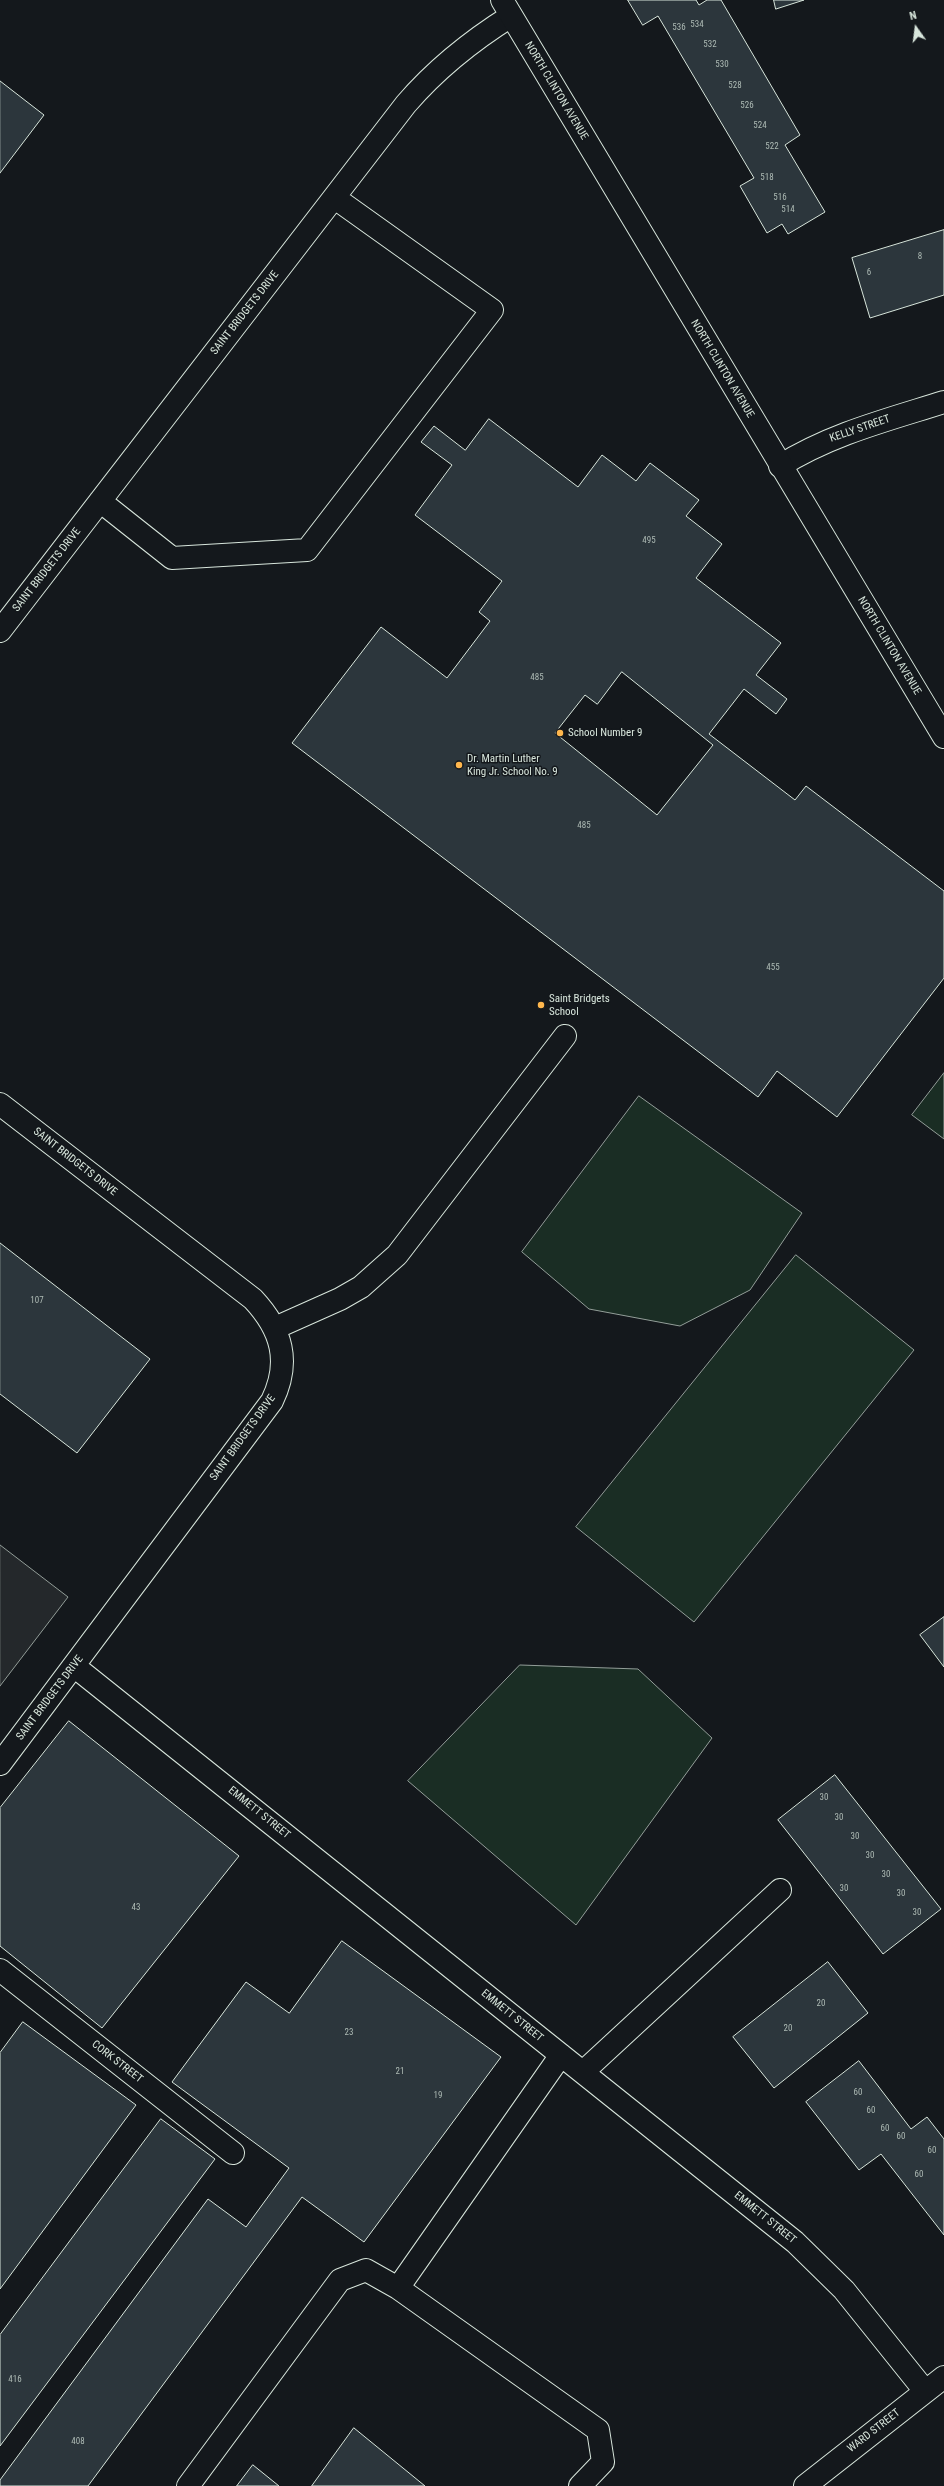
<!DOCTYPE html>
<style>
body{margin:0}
#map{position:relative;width:944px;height:2486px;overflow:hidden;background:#14181c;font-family:"Roboto Condensed",sans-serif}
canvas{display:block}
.north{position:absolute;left:896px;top:8px;width:40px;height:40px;-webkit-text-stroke:3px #14181c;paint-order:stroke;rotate:346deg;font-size:11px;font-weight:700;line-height:16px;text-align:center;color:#d8e6dc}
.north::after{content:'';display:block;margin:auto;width:14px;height:18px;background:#d8e6dc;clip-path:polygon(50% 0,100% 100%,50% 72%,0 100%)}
</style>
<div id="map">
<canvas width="944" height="2486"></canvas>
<div class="north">N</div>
</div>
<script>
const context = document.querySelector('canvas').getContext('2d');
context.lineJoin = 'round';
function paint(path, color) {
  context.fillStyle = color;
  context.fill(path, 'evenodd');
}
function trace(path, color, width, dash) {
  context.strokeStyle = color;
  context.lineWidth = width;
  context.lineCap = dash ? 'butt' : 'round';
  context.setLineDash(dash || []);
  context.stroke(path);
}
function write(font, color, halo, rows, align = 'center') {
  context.font = font + ' "Roboto Condensed",sans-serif';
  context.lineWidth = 3;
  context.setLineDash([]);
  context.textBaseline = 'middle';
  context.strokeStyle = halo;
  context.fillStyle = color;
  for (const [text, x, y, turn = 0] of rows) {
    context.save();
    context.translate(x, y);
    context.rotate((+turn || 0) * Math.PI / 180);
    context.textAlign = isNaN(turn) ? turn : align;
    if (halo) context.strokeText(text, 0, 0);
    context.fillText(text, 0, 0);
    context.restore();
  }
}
const green = new Path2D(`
 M 944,1073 L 944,1139 L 912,1115 Z
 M 639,1096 L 802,1213 L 750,1290 L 680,1326 L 589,1309 L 522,1252 Z
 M 796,1255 L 914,1350 L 694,1622 L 576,1527 Z
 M 520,1665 L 638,1669 L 712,1738 L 576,1925 L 408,1781 Z`);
const parking = new Path2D(`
 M 0,1545 L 68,1597 L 0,1686 Z`);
const building = new Path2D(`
 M 628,0 L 696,0 L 699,5 L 707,0 L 721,0 L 800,135 L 785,145 L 825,212 L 788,234 L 782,224 L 767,233 L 740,186 L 754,178 L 658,16 L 643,25 Z
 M 774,0 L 804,0 L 776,9 Z
 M 0,81 L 44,115 L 0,173 Z
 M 944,230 L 944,295 L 870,318 L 852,258 Z
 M 489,419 L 578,487 L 602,455 L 636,481 L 650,463 L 699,500 L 686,516 L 722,544 L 696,578 L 781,643 L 756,675 L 787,699 L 776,714 L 744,689 L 709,734 L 795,800 L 806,786 L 944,891 L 944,978 L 837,1117 L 777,1071 L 758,1097 L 292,743 L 381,627 L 447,678 L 490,621 L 479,612 L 502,581 L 415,515 L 452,465 L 421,442 L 434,426 L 465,450 ZM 622,672 L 713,745 L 657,815 L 555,733 L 585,695 L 597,704 Z
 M 0,1243 L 150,1359 L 77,1453 L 0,1394 Z
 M 944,1617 L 944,1667 L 920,1635 Z
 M 69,1721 L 239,1856 L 102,2028 L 0,1946 L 0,1808 Z
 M 835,1775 L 941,1909 L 883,1954 L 778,1820 Z
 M 342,1941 L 501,2057 L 364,2242 L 302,2197 L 88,2486 L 0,2486 L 0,2480 L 208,2199 L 246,2227 L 289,2168 L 172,2082 L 246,1982 L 289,2013 Z
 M 828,1962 L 868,2013 L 774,2088 L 733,2037 Z
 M 23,2022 L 136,2105 L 0,2289 L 0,2053 Z
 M 859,2061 L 911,2129 L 927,2117 L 944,2139 L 944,2235 L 881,2154 L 859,2170 L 806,2102 Z
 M 161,2119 L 215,2159 L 0,2446 L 0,2335 Z
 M 354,2428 L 425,2486 L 312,2486 Z
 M 253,2465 L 279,2486 L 237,2486 Z`);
const minor = new Path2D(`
 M 780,466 C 831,434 887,420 944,402
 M 100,501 L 172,558 L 307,550 L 492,310 L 335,198
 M 0,631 L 406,104 C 437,68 471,41 511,16
 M 0,1104 L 253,1299 C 282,1330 291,1362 272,1401 L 0,1764
 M 275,1328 L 340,1299 L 361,1287 L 397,1255 L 565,1036
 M 74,1666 L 795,2242 L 844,2290 L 925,2391
 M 0,1970 L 233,2153
 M 583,2072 L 780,1890
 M 398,2288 L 561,2055
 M 188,2486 L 340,2280 L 366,2270 L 398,2288 L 598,2430 L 603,2462 L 580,2486
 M 805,2486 L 944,2377`);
const major = new Path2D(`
 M 502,0 L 944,737`);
const markers = [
 [560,733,4,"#ffb74d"],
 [459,765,4,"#ffb74d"],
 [541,1005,4,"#ffb74d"]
];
const numberNames = [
 ["534",697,25],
 ["536",679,28],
 ["532",710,45],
 ["530",722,65],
 ["528",735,86],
 ["526",747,106],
 ["524",760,126],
 ["522",772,147],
 ["518",767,178],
 ["516",780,198],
 ["514",788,210],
 ["8",920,257],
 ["6",869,273],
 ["495",649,541],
 ["485",537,678],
 ["485",584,826],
 ["455",773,968],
 ["107",37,1301],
 ["30",824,1798],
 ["30",839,1818],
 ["30",855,1837],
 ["30",870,1856],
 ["30",886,1875],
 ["30",844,1889],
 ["30",901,1894],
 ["43",136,1908],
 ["30",917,1913],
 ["20",821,2004],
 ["20",788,2029],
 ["23",349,2033],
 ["21",400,2072],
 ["60",858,2093],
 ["19",438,2096],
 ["60",871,2111],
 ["60",885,2129],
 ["60",901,2137],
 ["60",932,2151],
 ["60",919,2175],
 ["416",15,2380],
 ["408",78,2442]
];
const streetNames = [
 ["NORTH CLINTON AVENUE",556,91,59],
 ["SAINT BRIDGETS DRIVE",245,313,-52],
 ["NORTH CLINTON AVENUE",722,369,59],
 ["KELLY STREET",860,429,-19],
 ["SAINT BRIDGETS DRIVE",47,570,-52],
 ["NORTH CLINTON AVENUE",889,646,59],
 ["SAINT BRIDGETS DRIVE",75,1162,38],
 ["SAINT BRIDGETS DRIVE",243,1438,-54],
 ["SAINT BRIDGETS DRIVE",50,1698,-53],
 ["EMMETT STREET",259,1813,39],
 ["EMMETT STREET",512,2016,39],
 ["CORK STREET",117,2062,38],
 ["EMMETT STREET",765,2218,39],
 ["WARD STREET",874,2431,-38]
];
const poiNames = [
 ["School Number 9",568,733],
 ["Dr. Martin Luther",467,759],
 ["King Jr. School No. 9",467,772],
 ["Saint Bridgets",549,999],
 ["School",549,1012]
];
paint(green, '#1a2d24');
trace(green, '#939e99', 1);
paint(parking, '#24282b');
trace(parking, '#939e99', 1);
paint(building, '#2c363c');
trace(building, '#d8e6dc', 1);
trace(minor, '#d8e6dc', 24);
trace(major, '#d8e6dc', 24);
trace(minor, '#14181c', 22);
trace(major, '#14181c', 22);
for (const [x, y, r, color] of markers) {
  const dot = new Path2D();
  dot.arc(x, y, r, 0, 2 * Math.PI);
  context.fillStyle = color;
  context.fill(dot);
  trace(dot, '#14181c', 1.5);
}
write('9px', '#adbab4', null, numberNames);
write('11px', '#d8e6dc', '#14181c', streetNames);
write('11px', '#d8e6dc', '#14181c', poiNames, 'left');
</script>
